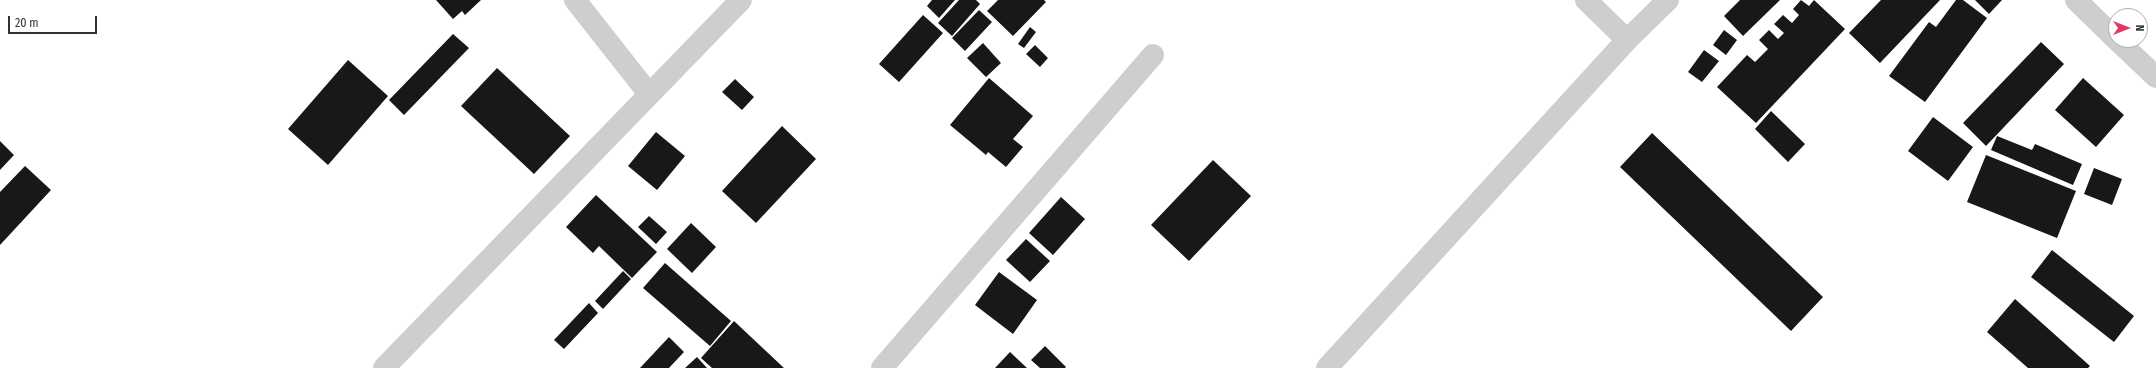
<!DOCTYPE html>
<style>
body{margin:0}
#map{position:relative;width:2156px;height:368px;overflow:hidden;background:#fff;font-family:"Fira Sans Condensed",sans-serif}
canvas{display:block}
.north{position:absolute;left:2108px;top:8px;width:40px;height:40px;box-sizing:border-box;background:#fff;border:1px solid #adadad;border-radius:50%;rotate:90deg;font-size:11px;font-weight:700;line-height:16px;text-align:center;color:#313131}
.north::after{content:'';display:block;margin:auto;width:14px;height:18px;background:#e2385f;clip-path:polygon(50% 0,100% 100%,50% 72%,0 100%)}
.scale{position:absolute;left:8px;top:16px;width:89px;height:18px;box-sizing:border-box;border:2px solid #313131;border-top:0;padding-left:5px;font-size:12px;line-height:14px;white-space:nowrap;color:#313131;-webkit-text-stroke:3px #fff;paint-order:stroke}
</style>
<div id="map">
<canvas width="2156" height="368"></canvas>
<div class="north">N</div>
<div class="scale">20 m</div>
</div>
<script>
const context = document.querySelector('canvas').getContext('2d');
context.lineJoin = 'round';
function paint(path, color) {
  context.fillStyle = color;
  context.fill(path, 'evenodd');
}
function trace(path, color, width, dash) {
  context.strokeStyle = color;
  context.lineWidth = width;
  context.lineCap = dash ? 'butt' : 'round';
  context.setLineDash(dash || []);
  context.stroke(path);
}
const building = new Path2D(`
 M 436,0 L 481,0 L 465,15 L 462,11 L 453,19 Z
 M 932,0 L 955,0 L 939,18 L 927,6 Z
 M 959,0 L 976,0 L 980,4 L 952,36 L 938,23 Z
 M 998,0 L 1044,0 L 1046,2 L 1013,36 L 987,11 Z
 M 1740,0 L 1780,0 L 1743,36 L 1724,16 Z
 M 1801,0 L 1809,6 L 1814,0 L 1845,29 L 1756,123 L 1717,87 L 1747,55 L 1755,62 L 1768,49 L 1759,40 L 1769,30 L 1778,39 L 1784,33 L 1774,24 L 1783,15 L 1792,23 L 1799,15 L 1793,9 Z
 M 1881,0 L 1940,0 L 1880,63 L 1849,33 Z
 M 1956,0 L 1963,0 L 1987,18 L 1925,102 L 1889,76 L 1929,22 L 1936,27 Z
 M 1975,0 L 2002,0 L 1989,14 Z
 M 979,10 L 992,22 L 965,51 L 952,38 Z
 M 923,15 L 943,33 L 899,82 L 879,64 Z
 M 1030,27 L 1036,32 L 1024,48 L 1018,44 Z
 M 1724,30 L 1737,40 L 1726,55 L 1713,45 Z
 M 453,34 L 469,48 L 404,115 L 389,100 Z
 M 2041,42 L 2064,64 L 1986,146 L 1963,123 Z
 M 983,43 L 1001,63 L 986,77 L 967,58 Z
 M 1035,45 L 1048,58 L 1040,67 L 1026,54 Z
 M 1704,50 L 1719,61 L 1702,82 L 1688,72 Z
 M 348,60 L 388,96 L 328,165 L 288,129 Z
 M 497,68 L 570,136 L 534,174 L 461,106 Z
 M 989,78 L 1033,116 L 1013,139 L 1023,147 L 1006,167 L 988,152 L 986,155 L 950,125 Z
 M 2083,78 L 2124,115 L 2096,147 L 2055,110 Z
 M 735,79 L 754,97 L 742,110 L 722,92 Z
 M 1771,111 L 1805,144 L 1788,162 L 1755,129 Z
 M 1933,117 L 1973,147 L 1948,181 L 1908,151 Z
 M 782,126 L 816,159 L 756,223 L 722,191 Z
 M 656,132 L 685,156 L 657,190 L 628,166 Z
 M 1652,133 L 1823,297 L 1791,331 L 1620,167 Z
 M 1997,136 L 2032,150 L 2035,144 L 2082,164 L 2073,185 L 1991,150 Z
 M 0,141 L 14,155 L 0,170 Z
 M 1986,155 L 2076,191 L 2057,238 L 1967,202 Z
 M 1213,160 L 1251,196 L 1189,261 L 1151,225 Z
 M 25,166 L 51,190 L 0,245 L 0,192 Z
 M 2094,168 L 2122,179 L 2112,205 L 2084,194 Z
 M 596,195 L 657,252 L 632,278 L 599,246 L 593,253 L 566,227 Z
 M 1061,197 L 1085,219 L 1053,255 L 1029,233 Z
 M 649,216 L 667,232 L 656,244 L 638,227 Z
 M 691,223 L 716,247 L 692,273 L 667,249 Z
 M 1026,239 L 1050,261 L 1030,282 L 1006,260 Z
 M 2052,250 L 2134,316 L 2114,342 L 2031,277 Z
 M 665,263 L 731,321 L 710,346 L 643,288 Z
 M 623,271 L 631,279 L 603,309 L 595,301 Z
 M 999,272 L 1037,300 L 1013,334 L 975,305 Z
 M 2015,299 L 2090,366 L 2088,368 L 2028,368 L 1987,332 Z
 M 589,303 L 598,313 L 564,349 L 554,340 Z
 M 734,321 L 784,368 L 712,368 L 701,358 Z
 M 669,337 L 684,352 L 669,368 L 640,368 Z
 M 1045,346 L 1066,367 L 1065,368 L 1040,368 L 1031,360 Z
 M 1010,352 L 1027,368 L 995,368 Z
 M 697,357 L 707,368 L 685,368 Z`);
const minor = new Path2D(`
 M 575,0 L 649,94
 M 1586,0 L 1627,40
 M 2076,0 L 2116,39
 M 2117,40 L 2156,77
 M 384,368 L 741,0
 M 882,368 L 1153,55
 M 1327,368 L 1627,40 L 1668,0`);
paint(building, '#181818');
trace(minor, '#cecece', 22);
</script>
